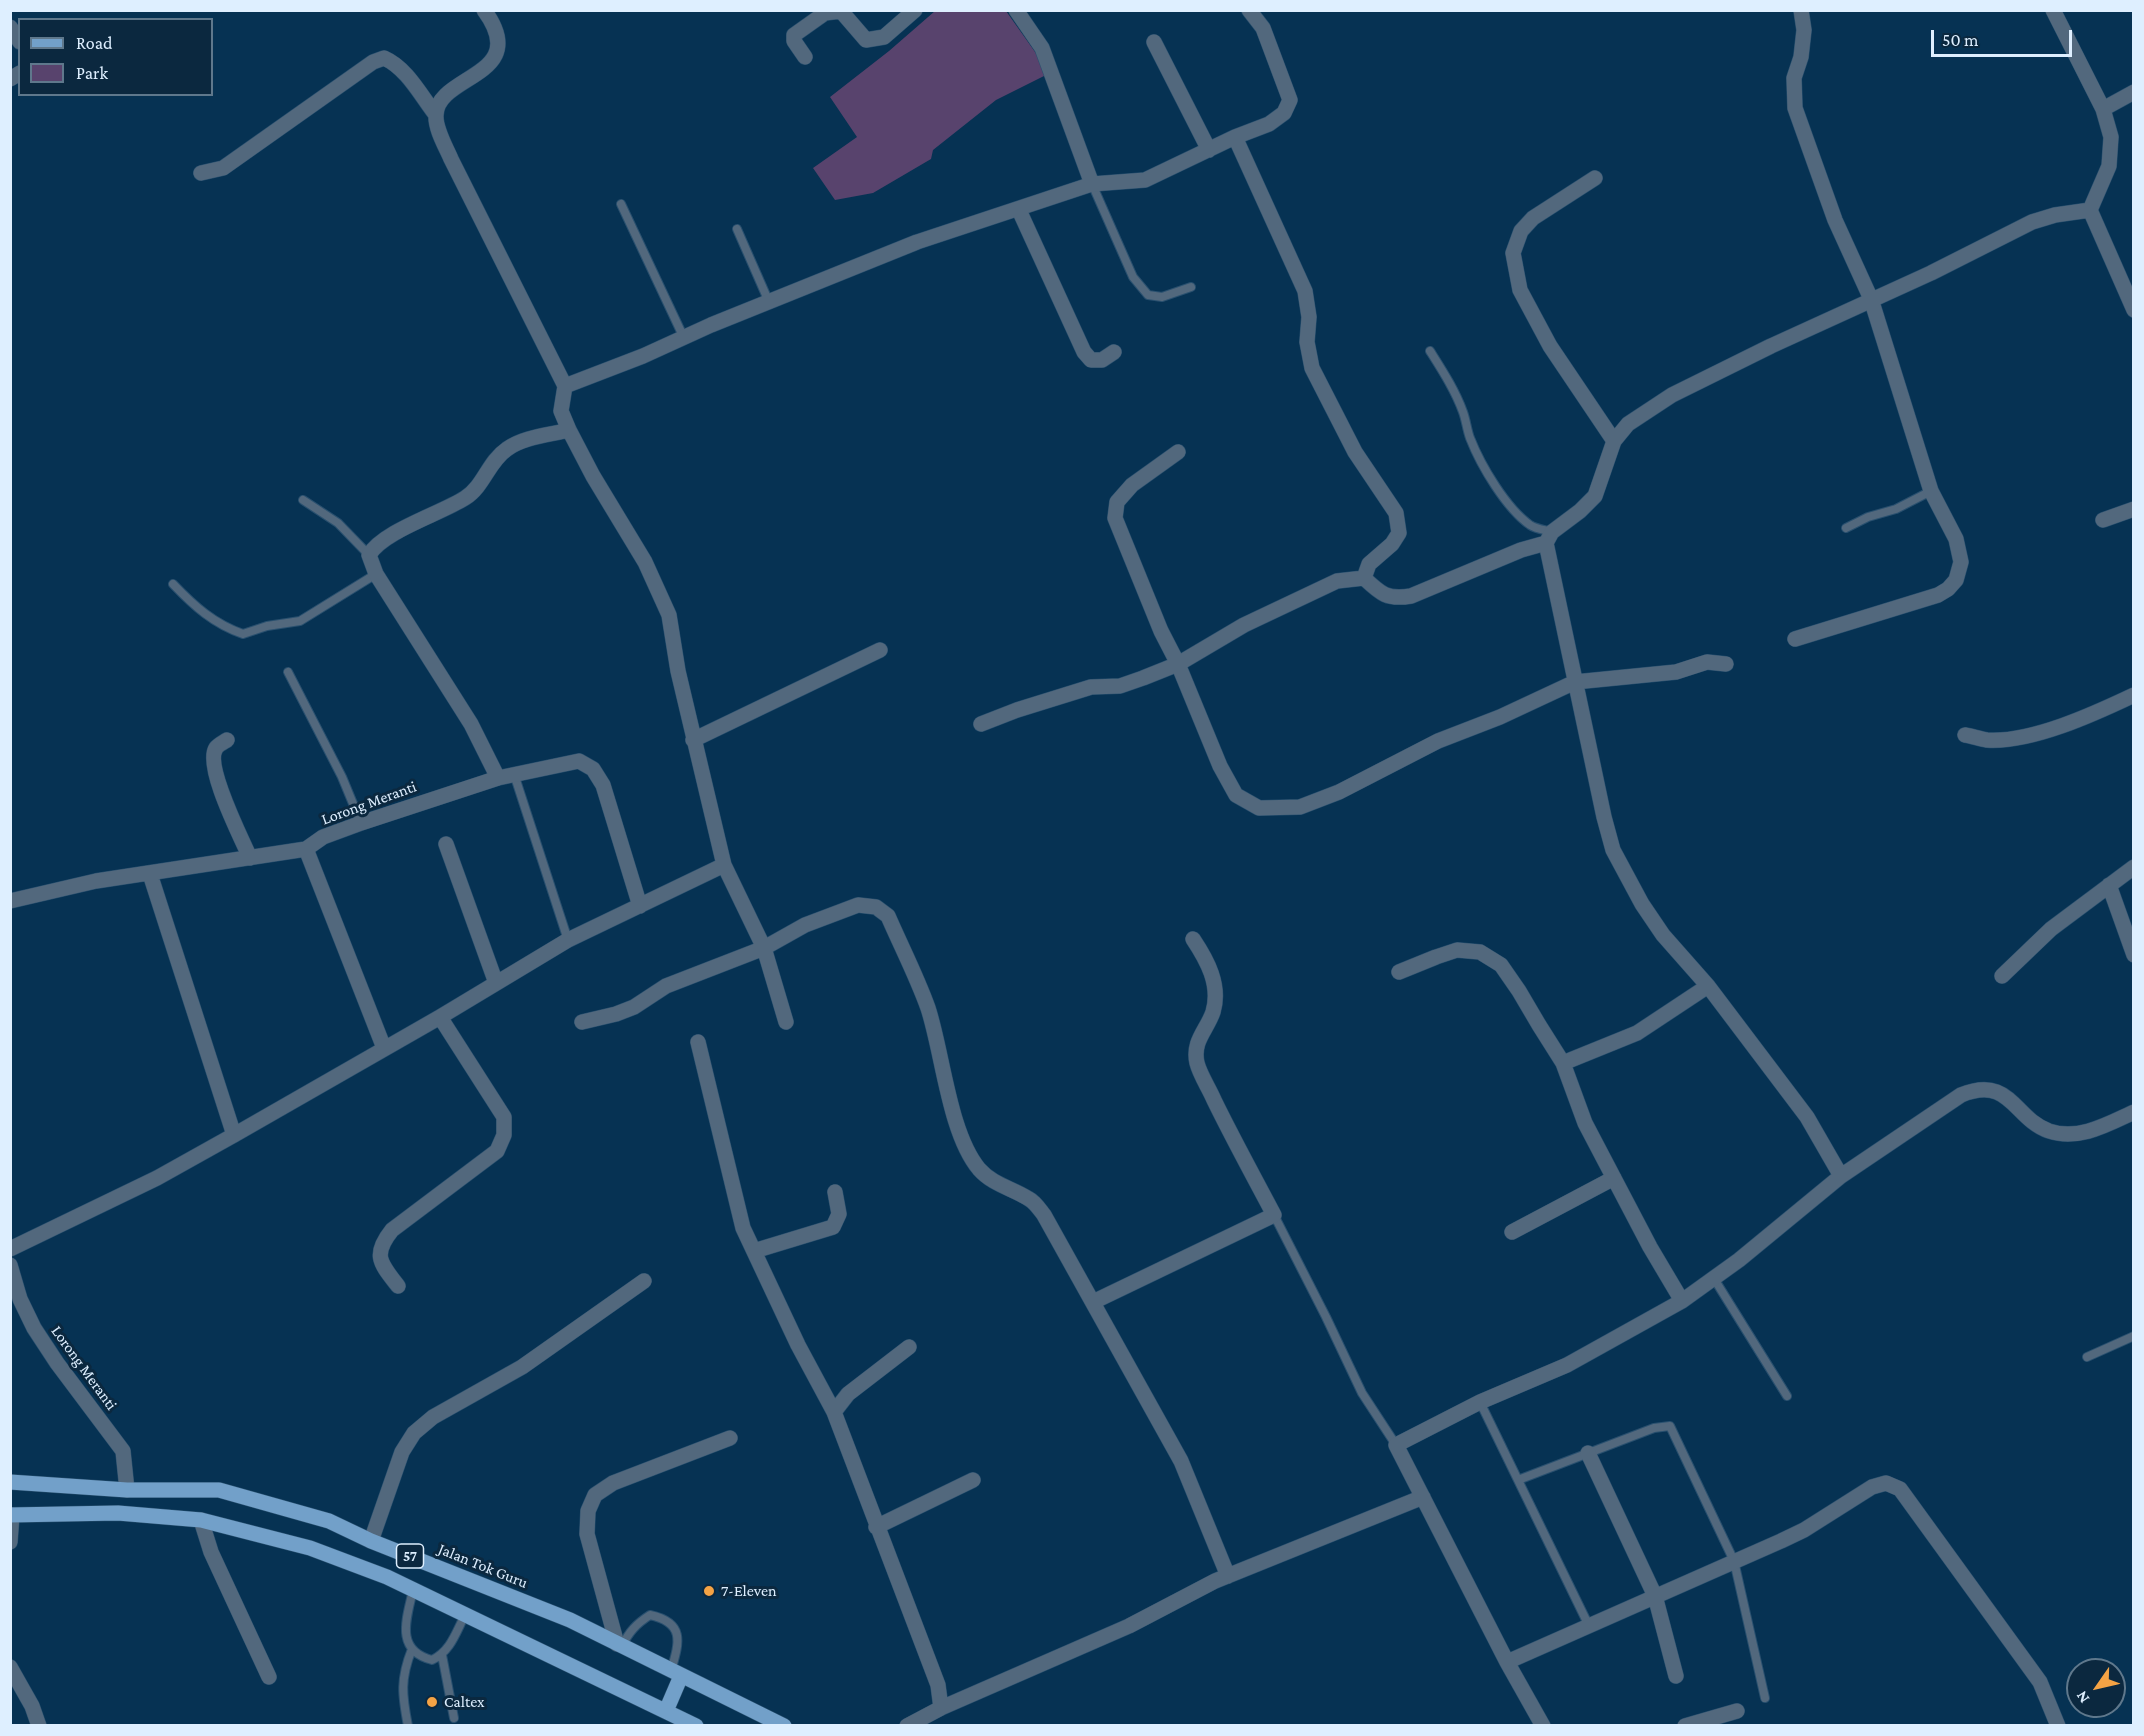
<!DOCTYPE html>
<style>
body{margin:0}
#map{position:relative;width:2144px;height:1736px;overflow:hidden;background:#063253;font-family:"Crimson Pro",serif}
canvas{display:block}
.frame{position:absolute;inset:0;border:12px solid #deefff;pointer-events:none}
.legend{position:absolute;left:18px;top:18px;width:195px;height:78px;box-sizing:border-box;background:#0b283f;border:2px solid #5f788c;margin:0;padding:8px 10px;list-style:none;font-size:18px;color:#deefff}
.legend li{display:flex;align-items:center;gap:12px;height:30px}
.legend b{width:30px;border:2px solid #5f788c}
.north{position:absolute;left:2066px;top:1658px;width:60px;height:60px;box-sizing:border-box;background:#0b283f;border:2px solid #5f788c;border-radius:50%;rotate:236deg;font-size:16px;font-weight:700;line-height:24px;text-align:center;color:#deefff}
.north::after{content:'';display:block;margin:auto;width:21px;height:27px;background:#f4a345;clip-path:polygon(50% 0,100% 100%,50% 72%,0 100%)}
.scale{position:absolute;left:1931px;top:30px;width:141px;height:27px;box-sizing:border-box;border:3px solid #deefff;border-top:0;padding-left:8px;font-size:18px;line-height:21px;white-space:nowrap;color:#deefff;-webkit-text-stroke:4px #0b283f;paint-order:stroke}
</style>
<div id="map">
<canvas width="2144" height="1736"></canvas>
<div class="frame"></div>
<ul class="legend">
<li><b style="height:8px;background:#72a0c9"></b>Road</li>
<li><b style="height:16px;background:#58436d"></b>Park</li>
</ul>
<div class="north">N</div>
<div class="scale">50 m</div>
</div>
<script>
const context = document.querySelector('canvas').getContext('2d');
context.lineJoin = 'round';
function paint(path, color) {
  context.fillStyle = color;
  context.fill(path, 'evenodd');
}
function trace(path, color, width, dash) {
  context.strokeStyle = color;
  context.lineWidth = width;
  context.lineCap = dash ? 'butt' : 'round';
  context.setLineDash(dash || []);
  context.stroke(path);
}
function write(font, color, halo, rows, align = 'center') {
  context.font = font + ' "Crimson Pro",serif';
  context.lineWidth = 6;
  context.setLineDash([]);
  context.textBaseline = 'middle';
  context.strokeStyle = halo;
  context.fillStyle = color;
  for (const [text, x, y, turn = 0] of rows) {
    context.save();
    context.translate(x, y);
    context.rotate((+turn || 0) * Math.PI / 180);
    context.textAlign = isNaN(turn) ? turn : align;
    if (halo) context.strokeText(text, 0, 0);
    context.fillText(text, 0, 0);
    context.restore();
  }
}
const green = new Path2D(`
 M 935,11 L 1006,11 L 1050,73 L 996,100 L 933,150 L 931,159 L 873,193 L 835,200 L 813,168 L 857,137 L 830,97 L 889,51 Z`);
const service = new Path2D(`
 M 1092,184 L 1133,277 L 1148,295 L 1162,297 L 1191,287
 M 621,204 L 684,338
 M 737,229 L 769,302
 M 1430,351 C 1442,370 1455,390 1463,412 C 1466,420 1467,430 1470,438 C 1481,466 1506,508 1530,525 C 1536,529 1545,530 1552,532
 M 303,500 L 338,523 L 369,555
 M 1846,528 L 1868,517 L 1896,509 L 1931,491
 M 173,584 C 194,606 214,624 243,634 L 267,626 L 300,621 L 376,574
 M 288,672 L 342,777 L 361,823
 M 514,774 L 568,940
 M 1274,1215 L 1326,1317 L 1362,1393 L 1396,1445
 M 1713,1277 L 1787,1396
 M 2087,1357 L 2134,1336
 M 1480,1402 L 1589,1626
 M 1518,1480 L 1654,1428 L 1670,1426 L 1734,1561 L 1765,1698
 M 413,1590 C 407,1618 394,1650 432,1660 C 451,1651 456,1632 465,1615
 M 622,1646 C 629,1632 636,1624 650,1615 C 686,1623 679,1643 671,1671
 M 442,1655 L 454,1718
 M 408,1726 C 402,1695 400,1679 412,1649`);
const minor = new Path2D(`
 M 484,10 C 533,77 437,74 436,115 C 435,129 446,147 451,159 L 565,386 L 561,411 L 569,430 L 593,476 L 645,562 L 669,615 L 678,671 L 724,865 L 764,948 L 786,1022
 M 1016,10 L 1042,48 L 1092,184
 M 2053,10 L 2103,109 L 2111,137 L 2109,166 L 2090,210 L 2134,310
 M 10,27 L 20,42
 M 1154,42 L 1209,150
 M 805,57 L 794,41 L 794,35 L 825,13 L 841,11 L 866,40 L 884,37 L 915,10
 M 10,79 L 20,73
 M 2103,109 L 2134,92
 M 1235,137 L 1305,291 L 1309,317 L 1307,342 L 1312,368 L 1355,452 L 1396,513 L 1399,533 L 1392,544 L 1369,564 L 1364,578
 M 201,173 L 223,168 L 373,62 L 384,58 C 407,68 421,96 436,115
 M 1595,178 L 1533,218 L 1521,231 L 1513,253 L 1520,290 L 1550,346 L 1614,441
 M 1019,210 L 1084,352 L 1091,360 L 1102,360 L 1114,352
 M 565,386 L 643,356 L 711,325 L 917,242 L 1092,184 L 1145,180 L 1235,137 L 1269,124 L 1284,113 L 1290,100 L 1263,28 L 1249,10
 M 1178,452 L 1132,485 L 1117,502 L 1115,518 L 1161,631 L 1178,664 L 1220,766 L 1236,795 L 1259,808 L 1300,807 L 1339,792 L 1438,741 L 1500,717 L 1575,682 L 1676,672 L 1707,662 L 1726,664
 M 2103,520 L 2134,509
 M 1795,639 L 1938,595 L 1948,589 L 1956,580 L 1961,562 L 1956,539 L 1931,491 L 1871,299 L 1835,220 L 1795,108 L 1794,78 L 1801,57 L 1804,30 L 1801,10
 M 981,724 L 1017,710 L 1091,687 L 1120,686 L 1143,678 L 1178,664 L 1244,625 L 1337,581 L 1364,578 C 1381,594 1387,600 1411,596 L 1521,550 L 1546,543
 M 1965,735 C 1972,736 1980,739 1987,740 C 2031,743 2094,714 2134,695
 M 227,740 C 224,742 218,745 216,748 C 204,766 242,839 250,858
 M 693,740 L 880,650
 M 498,778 L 471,724 L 376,574 L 369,555 C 383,531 440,514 465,498 C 484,486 488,462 507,449 C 523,437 549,435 569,430
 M 446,844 L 496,983
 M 306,849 L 384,1048
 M 150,874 L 234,1135
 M 2109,885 L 2134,955
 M 10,901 L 96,881 L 306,849 L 323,837 L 361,823 L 498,778 L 579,761 L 593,769 L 603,785 L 640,906
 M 1399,972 L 1436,957 L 1457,950 L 1480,952 L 1501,965 L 1519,991 L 1539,1025 L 1563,1063 L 1585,1123 L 1650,1247 L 1682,1301
 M 2002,976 L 2051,929 L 2134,867
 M 582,1022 L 616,1014 L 634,1007 L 666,986 L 764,948 L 805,925 L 858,905 L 876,907 L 888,916 C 901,946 917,977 928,1008 C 943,1054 949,1133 979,1169 C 993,1185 1012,1188 1029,1199 C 1035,1202 1040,1210 1044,1215 L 1181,1461 L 1228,1576
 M 698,1042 L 743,1228 L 798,1345 L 834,1412 L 938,1685 L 941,1708
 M 1563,1063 L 1637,1033 L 1708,986
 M 1841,1176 L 1807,1117 L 1708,986 L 1663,935 L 1642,904 L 1613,850 L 1604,817 L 1546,543 L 1552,532 L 1580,511 L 1595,496 L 1614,441 L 1628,424 L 1672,395 L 1771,346 L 1931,273 L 2032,222 L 2055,215 L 2090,210
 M 1512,1232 L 1614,1178
 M 10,1249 L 157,1178 L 234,1135 L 440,1017 L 568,940 L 724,865
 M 754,1251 L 833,1227 L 839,1214 L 835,1192
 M 10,1265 L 20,1299 L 34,1328 L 57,1363 L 123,1451 L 127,1490
 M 398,1286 C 380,1263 372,1255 392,1230 L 497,1151 L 504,1135 L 504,1117 L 440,1017
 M 1093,1302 L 1274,1215 C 1254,1177 1233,1139 1214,1100 C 1209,1088 1200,1075 1197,1063 C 1192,1041 1207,1030 1213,1012 C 1221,985 1207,960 1193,939
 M 834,1412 L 848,1394 L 909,1347
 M 1588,1453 L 1655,1596 L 1676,1676
 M 201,1520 L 211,1552 L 269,1677
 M 876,1527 L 973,1480
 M 371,1541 L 402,1452 L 414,1433 L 433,1417 L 522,1367 L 644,1281
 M 10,1542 L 12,1515
 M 617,1644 L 587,1534 L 588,1511 L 595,1495 L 613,1483 L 730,1438
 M 1507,1662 L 1781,1541 L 1804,1530 L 1872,1487 L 1886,1483 L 1900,1489 L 2040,1682 L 2058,1726
 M 10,1667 L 32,1706 L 39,1726
 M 907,1726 L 941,1708 L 1129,1626 L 1215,1581 L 1423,1497
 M 1543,1726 L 1507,1662 L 1396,1445 L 1480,1402 L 1567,1365 L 1682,1301 L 1739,1260 L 1841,1176 L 1961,1095 C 2011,1075 2013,1118 2049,1131 C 2079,1141 2108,1124 2134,1112
 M 1685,1726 L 1737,1711`);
const primary = new Path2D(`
 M 10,1482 L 127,1490 L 219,1490 L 329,1521 L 371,1541 L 570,1620 L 784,1726
 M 10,1515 L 118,1513 L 201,1520 L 310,1548 L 387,1577 L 696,1726
 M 666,1711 L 681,1676`);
const markers = [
 [709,1591,6,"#f4a345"],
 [432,1702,6,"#f4a345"]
];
const shields = [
 [410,1556,27]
];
const shieldNames = [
 ["57",410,1556]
];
const streetNames = [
 ["Lorong Meranti",369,803,-20],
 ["Lorong Meranti",84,1368,54],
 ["Jalan Tok Guru",483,1566,22]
];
const poiNames = [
 ["7-Eleven",721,1591],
 ["Caltex",444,1702]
];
paint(green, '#58436d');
trace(service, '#29506f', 10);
trace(minor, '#29506f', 16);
trace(primary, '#29506f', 16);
trace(service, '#52687d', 8);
trace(minor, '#52687d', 15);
trace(primary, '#72a0c9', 15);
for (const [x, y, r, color] of markers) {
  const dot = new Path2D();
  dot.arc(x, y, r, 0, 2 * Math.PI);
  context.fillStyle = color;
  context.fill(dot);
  trace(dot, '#0b283f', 2);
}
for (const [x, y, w] of shields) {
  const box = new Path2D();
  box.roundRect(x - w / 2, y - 12, w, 24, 4.5);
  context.fillStyle = '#0b283f';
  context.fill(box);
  trace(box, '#deefff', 1.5);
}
write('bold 15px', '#deefff', null, shieldNames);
write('16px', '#deefff', '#0b283f', streetNames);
write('16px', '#deefff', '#0b283f', poiNames, 'left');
</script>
